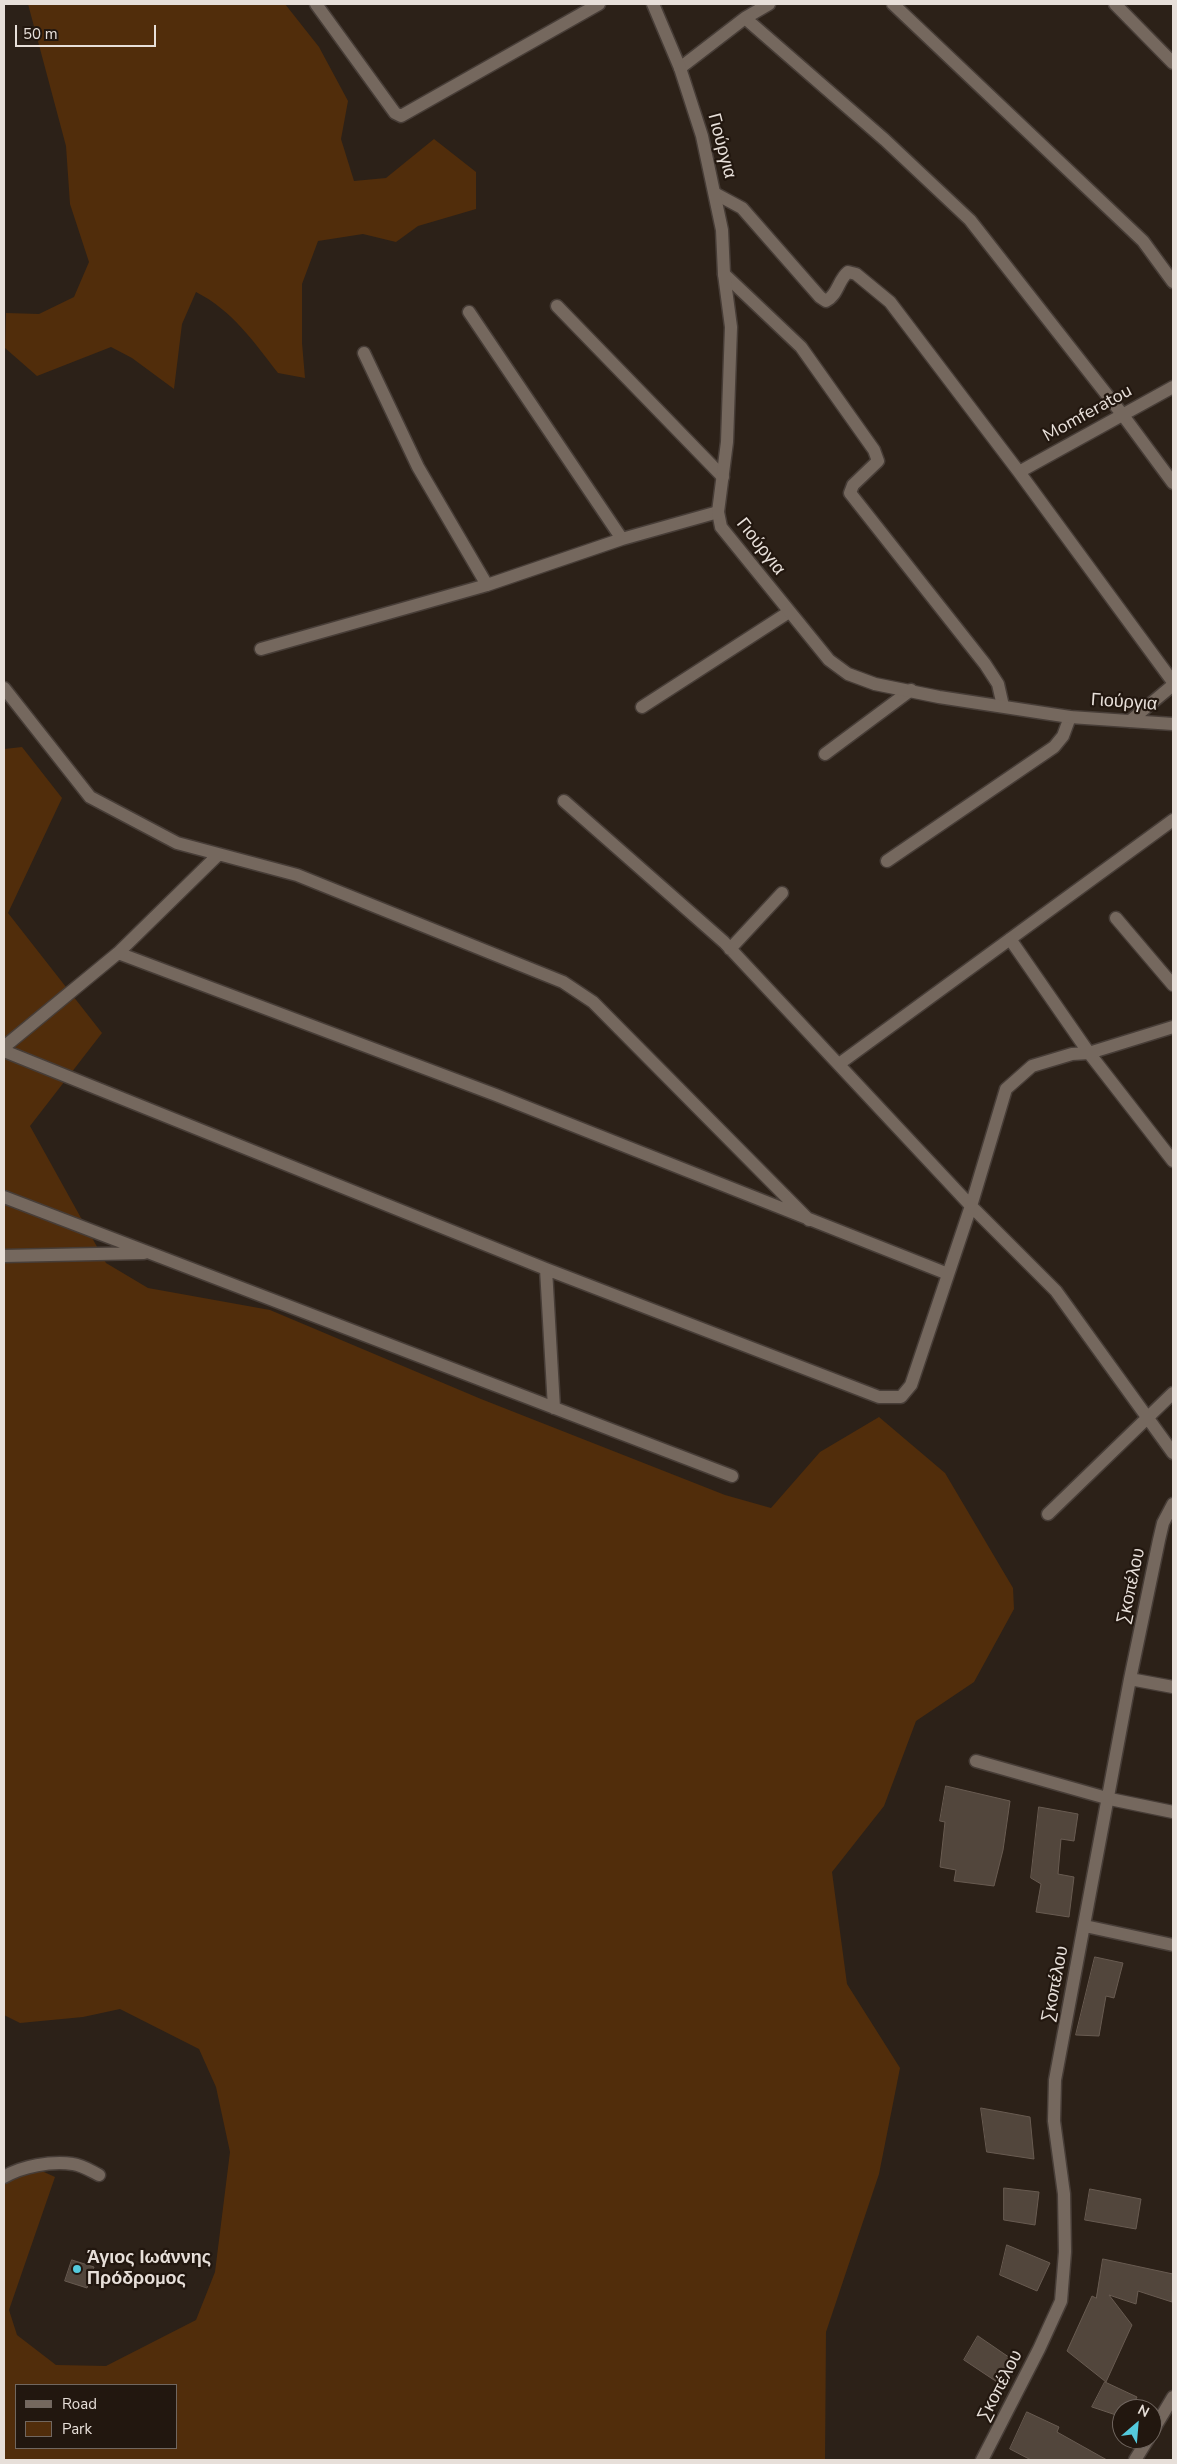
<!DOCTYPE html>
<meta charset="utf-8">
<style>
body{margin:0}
#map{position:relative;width:1177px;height:2464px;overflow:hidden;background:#2c2118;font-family:"Nunito Sans",sans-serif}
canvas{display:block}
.frame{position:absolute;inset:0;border:5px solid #e7dfd9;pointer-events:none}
.legend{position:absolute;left:15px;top:2384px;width:162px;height:65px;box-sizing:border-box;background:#22170f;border:1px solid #716760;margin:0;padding:6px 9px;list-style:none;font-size:15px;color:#e7dfd9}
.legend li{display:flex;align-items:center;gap:10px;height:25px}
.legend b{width:25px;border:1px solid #716760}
.north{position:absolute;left:1112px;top:2399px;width:50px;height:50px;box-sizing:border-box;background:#22170f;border:1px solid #716760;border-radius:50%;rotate:27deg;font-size:14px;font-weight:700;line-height:20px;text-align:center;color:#e7dfd9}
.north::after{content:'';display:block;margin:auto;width:18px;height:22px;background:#54cadd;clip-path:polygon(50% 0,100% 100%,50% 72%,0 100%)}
.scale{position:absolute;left:15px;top:25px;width:141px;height:22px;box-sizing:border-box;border:2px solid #e7dfd9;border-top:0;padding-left:6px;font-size:15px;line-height:18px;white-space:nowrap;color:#e7dfd9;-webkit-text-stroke:4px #22170f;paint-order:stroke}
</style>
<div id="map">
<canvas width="1177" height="2464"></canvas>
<div class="frame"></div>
<ul class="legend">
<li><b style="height:6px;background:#75685e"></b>Road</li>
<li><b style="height:14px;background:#512d0b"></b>Park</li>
</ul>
<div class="north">N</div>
<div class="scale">50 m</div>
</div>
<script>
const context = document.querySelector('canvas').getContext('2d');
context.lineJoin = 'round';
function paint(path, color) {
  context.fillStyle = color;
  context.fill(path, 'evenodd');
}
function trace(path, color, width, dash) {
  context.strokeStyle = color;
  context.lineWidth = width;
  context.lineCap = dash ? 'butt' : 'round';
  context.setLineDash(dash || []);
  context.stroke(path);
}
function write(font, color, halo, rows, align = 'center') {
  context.font = font + ' "Nunito Sans",sans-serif';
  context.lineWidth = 4.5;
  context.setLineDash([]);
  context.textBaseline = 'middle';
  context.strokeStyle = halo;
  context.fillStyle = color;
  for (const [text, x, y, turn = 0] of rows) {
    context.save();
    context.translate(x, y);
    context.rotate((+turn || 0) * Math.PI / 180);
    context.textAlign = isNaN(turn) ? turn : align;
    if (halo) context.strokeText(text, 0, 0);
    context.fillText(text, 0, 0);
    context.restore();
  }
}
const green = new Path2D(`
 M 28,4 L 285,4 L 319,47 L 348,101 L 341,139 L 354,181 L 386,178 L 434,139 L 476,172 L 476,209 L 418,226 L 396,242 L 363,234 L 318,241 L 302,284 L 302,343 L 305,378 L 278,373 C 253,341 233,311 196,292 L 182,324 L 174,389 L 132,358 L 111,347 L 37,376 L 5,348 L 6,313 L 39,314 L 74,297 L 89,262 L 70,204 L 66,146 Z
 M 22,747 L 62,798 L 8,913 L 102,1033 L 30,1126 L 106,1263 L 148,1288 L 270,1310 L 481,1399 L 725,1495 L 771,1508 L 820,1452 L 879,1417 L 945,1473 L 1013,1588 L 1014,1609 L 974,1682 L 916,1721 L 884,1806 L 832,1872 L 847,1984 L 900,2068 L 879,2174 L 826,2332 L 825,2460 L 4,2460 L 4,2184 L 33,2167 L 55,2177 L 9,2310 L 17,2335 L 56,2365 L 106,2366 L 196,2320 L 215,2272 L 230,2152 L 216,2087 L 199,2049 L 120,2009 L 83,2017 L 20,2023 L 4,2015 L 4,749 ZM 16,2385 L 176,2385 L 176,2448 L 16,2448 Z`);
const building = new Path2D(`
 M 946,1786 L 1010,1801 L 1003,1850 L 994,1886 L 954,1881 L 956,1870 L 940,1867 L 945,1822 L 940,1821 Z
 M 1039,1807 L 1078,1814 L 1074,1841 L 1061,1839 L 1058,1874 L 1074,1877 L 1069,1917 L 1036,1912 L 1041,1884 L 1031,1878 Z
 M 1095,1957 L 1123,1963 L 1114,1998 L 1106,1996 L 1099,2036 L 1076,2035 Z
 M 981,2108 L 1030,2117 L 1034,2159 L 987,2152 Z
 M 1004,2188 L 1039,2192 L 1035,2225 L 1004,2220 Z
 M 1090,2189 L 1141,2199 L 1136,2229 L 1085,2220 Z
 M 1007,2245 L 1050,2263 L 1037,2291 L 1000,2275 Z
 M 1103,2259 L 1173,2274 L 1172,2302 L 1138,2291 L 1136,2304 L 1109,2295 L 1132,2325 L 1106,2382 L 1067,2351 L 1092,2296 L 1096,2298 Z
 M 72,2260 L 94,2267 L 87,2288 L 65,2281 Z
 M 978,2336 L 1016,2362 L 1003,2386 L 964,2360 Z
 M 1105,2382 L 1137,2397 L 1131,2409 L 1122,2409 L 1122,2417 L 1092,2407 Z
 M 1027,2412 L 1059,2427 L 1057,2432 L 1107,2460 L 1031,2460 L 1010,2449 Z`);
const minor = new Path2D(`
 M 316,4 L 395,113 L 401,116 L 599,4
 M 893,4 L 1143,241 L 1173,282
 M 1115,4 L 1173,63
 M 745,18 L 885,140 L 970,220 L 1122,414 L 1173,483
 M 680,68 L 745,18 L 769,4
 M 716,194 L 742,208 L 820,297 L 826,301 C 838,295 838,280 848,272 L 856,274 L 890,302 L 1019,472 L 1173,682
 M 724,274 L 801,347 L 874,450 L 878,461 L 853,485 L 850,493 L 985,664 L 998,684 L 1003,706
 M 557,306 L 723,477
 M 469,312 L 622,539
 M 364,353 L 418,467 L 487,585
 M 1019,472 L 1173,387
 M 261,649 L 487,585 L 622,539 L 718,512
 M 4,688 L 90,797 L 177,843 L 297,875 L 563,982 L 593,1002 L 809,1220
 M 642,707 L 789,612
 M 1130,721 L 1173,685
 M 825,754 L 911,690
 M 564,801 L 724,942 L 971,1206 L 1056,1291 L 1173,1453
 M 887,861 L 1054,747 L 1063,736 L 1070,717
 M 1116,918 L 1173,985
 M 1010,939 L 1089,1053 L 1173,1161
 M 730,949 L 782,893
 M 118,953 L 496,1095 L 948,1274
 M 4,1047 L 118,953 L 218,855
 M 4,1051 L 546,1269 L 879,1397 L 901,1397 L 911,1385 L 971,1206 L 1006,1089 L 1032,1066 L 1072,1054 L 1089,1053 L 1173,1027
 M 839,1064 L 1173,820
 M 4,1197 L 732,1476
 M 4,1256 L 144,1253
 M 546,1269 L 554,1408
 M 1048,1514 L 1173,1393
 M 1130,1679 L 1173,1687
 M 976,1761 L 1110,1799 L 1173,1812
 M 1085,1926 L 1173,1945
 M 4,2177 C 22,2166 51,2161 73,2164 C 82,2165 91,2171 99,2175
 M 1152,2432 L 1173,2397
 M 982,2460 L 1039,2349 L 1061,2301 L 1065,2252 L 1064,2194 L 1054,2121 L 1055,2080 L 1130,1679 L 1159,1540 L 1163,1523 L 1173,1504
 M 1135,2460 L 1148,2439`);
const tertiary = new Path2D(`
 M 653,4 L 680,68 L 702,136 L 722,230 L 724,274 L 731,327 L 727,442 L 718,512 L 721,527 L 829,660 L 848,674 L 875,684 L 939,697 L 1070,717 L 1173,724`);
const markers = [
 [77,2269,5,"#54cadd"]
];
const streetNames = [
 ["Γιούργια",721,146,75],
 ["Momferatou",1088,414,-29],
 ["Γιούργια",760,547,52],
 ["Γιούργια",1124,703,4],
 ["Σκοπέλου",1132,1586,-78],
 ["Σκοπέλου",1056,1984,-79],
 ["Σκοπέλου",1001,2386,-63]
];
const poiNames = [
 ["Άγιος Ιωάννης",87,2259],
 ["Πρόδρομος",87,2280]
];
paint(green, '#512d0b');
paint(building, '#52463c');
trace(building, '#685b51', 1);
trace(minor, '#473d37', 15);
trace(tertiary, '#473d37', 15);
trace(minor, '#75685e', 12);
trace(tertiary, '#75685e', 12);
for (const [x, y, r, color] of markers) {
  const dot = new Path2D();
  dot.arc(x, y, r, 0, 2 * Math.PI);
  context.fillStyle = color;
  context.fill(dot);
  trace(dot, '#22170f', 2);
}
write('18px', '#e7dfd9', '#22170f', streetNames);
write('bold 18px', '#e7dfd9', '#22170f', poiNames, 'left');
</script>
